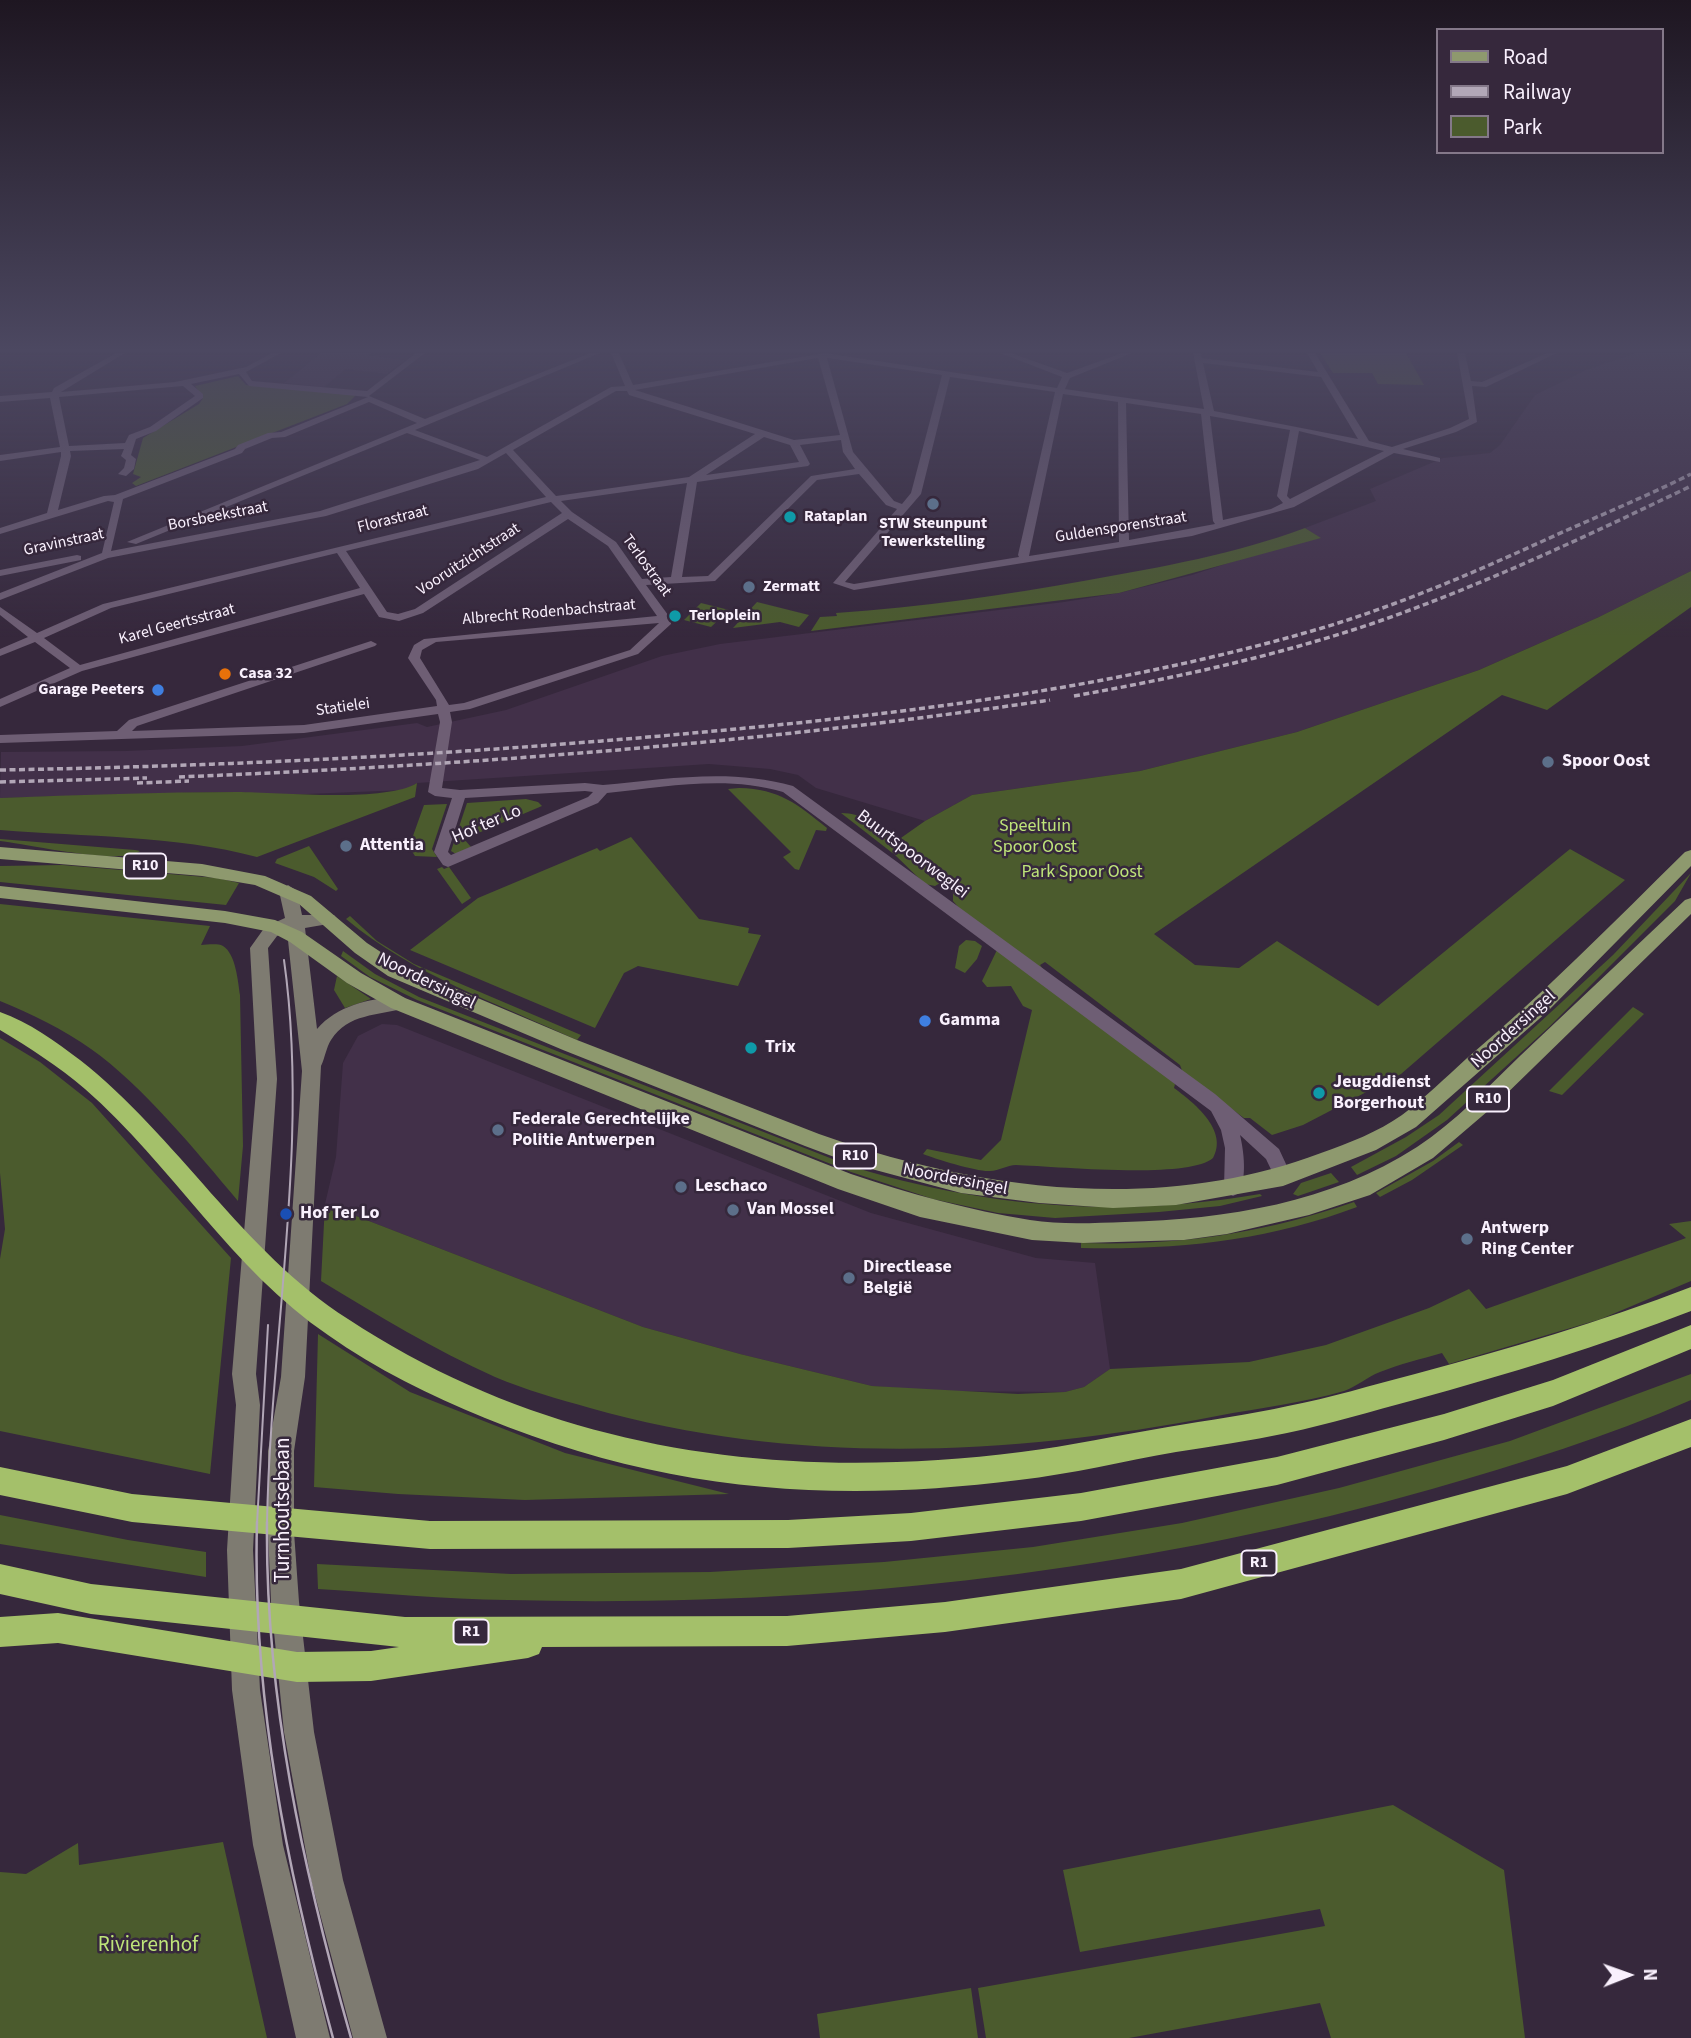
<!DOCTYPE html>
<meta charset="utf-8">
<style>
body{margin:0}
#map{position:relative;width:1691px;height:2038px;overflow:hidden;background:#36283c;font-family:"Source Sans 3",sans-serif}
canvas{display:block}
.legend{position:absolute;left:1436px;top:28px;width:228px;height:126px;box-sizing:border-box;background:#36283c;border:2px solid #847889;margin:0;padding:9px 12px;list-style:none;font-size:21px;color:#f9f0fd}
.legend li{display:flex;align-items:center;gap:14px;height:35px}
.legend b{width:35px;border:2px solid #847889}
.north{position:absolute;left:1593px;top:1940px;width:70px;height:70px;-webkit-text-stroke:5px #36283c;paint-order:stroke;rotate:89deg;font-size:19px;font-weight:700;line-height:28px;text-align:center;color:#f9f0fd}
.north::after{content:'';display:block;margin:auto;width:24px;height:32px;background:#f9f0fd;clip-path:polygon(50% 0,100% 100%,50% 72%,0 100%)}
</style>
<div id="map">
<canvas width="1691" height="2038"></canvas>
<ul class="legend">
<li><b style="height:9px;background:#8e996e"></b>Road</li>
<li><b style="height:9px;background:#b2a7b7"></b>Railway</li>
<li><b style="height:19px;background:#4b5b2d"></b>Park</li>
</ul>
<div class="north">N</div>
</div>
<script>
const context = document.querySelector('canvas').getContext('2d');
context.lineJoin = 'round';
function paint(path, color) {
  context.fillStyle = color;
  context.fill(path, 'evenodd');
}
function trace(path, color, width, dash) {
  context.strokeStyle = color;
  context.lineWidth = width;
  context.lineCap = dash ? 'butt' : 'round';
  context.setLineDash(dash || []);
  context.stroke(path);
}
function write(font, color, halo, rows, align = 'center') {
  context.font = font + ' "Source Sans 3",sans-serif';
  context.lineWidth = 5;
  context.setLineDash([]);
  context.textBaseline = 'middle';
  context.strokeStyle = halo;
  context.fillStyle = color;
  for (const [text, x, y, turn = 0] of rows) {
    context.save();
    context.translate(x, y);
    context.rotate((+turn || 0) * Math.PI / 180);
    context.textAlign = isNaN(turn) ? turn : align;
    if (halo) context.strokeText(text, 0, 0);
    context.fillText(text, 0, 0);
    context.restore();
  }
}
const built = new Path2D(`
 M 321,353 L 371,353 L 368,355 L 405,360 L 387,374 L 346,369 L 324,387 L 284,383 Z
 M 1636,353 L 1691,353 L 1691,571 L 1599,617 L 1479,670 L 1297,732 L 1140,771 L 972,795 L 925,821 L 816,788 L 798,775 L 770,769 L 709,764 L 417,783 L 405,790 L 282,795 L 218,792 L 0,798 L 1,752 L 126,751 L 242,746 L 417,723 L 427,727 L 506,710 L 662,656 L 720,644 L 1064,602 L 1119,593 L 1192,575 L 1271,549 L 1320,538 L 1305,528 L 1376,501 L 1370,489 L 1443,458 L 1490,453 L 1500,445 L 1535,395 L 1586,370 Z
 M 382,1024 L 397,1025 L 871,1213 L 1036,1258 L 1095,1263 L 1110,1369 L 1084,1387 L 1065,1392 L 936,1391 L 872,1386 L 740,1354 L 643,1327 L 325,1204 L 336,1157 L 343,1063 L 358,1036 Z`);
const green = new Path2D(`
 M 1320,353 L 1406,353 L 1424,385 L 1378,384 L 1372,373 L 1333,373 Z
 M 238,376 L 246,385 L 356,395 L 347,404 L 136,486 L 132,483 L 141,477 L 133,474 L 143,438 L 199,404 L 203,398 L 195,386 Z
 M 1305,528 L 1321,538 L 1119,593 L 811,631 L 820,617 L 837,616 L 836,613 C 922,607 1005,595 1089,580 C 1162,567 1235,554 1305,528 Z
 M 1691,571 L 1691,607 L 1547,710 L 1502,695 L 1154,934 L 1195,965 L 1239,968 L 1277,941 L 1378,1006 L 1570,849 L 1625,880 L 1401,1074 L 1303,1125 L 1272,1135 L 1250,1118 L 1244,1118 L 1183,1073 L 1180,1065 L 1045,962 L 1040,965 L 1045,972 L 1175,1084 L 1174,1088 C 1193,1102 1229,1130 1213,1158 C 1188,1180 1053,1166 1016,1165 C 1007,1165 999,1171 990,1171 C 978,1172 935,1159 923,1154 L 927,1149 L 981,1160 L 1001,1140 L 1032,1010 L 1023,1006 L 1011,986 L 987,987 L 982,981 L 997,950 L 953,901 L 953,893 L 940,883 L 935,886 L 925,884 L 895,855 L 841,813 C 862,813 884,826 898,840 L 925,821 L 972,795 L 1140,771 L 1297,732 L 1479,670 L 1599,617 Z
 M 757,602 L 809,615 L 799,627 L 780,622 L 733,628 Z
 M 701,603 L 729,610 L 711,627 L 684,620 Z
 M 417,783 L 415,797 L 257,857 C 175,835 85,837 0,830 L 0,798 C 79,795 158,792 237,792 C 277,792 385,803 417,783 Z
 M 739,788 C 780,789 797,804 827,828 L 826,831 L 816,830 L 799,870 L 795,869 L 783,857 L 791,852 L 728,789 Z
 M 526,799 L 538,802 L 542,806 L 464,839 L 471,847 L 456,854 L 451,851 L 467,803 Z
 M 447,804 L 432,849 L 437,857 L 415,856 L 409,847 L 424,805 Z
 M 631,837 L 699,919 L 749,928 L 748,933 L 761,935 L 738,986 L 638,966 L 624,973 L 595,1028 L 410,950 L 478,898 L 597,848 L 600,851 Z
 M 0,839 L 135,850 L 140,851 C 122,866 27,844 0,841 Z
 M 309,846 L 338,889 L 336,891 L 314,877 L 275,863 L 277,859 Z
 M 62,865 L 217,878 L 239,883 L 226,905 L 0,882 L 0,866 Z
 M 442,867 L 444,869 L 449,867 L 471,898 L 462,904 L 437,869 Z
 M 1691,873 L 1675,901 L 1549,1027 L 1447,1120 L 1396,1156 L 1357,1175 L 1351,1167 L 1406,1137 L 1439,1115 L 1613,955 Z
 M 0,904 L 210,926 L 201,945 C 207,945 217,943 223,946 C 236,954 238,982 240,995 L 243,1146 L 238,1201 C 197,1152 142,1085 91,1049 C 63,1029 32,1014 0,1001 Z
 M 350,916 L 377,941 L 414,964 L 581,1035 L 577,1040 C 497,1003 413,975 346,919 Z
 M 966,940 L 975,941 L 982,946 L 977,959 L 965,973 L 955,968 L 959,946 Z
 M 343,951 L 375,974 L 419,997 L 853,1167 C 989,1208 1119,1218 1260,1194 L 1262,1196 L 1220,1206 L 1159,1212 L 1055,1218 L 998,1213 L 933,1199 L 851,1172 L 417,1000 L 370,977 L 341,956 Z
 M 337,976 L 371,999 L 345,1008 L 334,990 Z
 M 1633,1007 L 1644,1014 L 1562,1095 L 1549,1091 Z
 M 0,1038 L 40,1062 L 92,1103 L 231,1258 L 210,1474 L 0,1431 L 0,1259 L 5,1229 L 0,1173 Z
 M 1459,1142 L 1463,1145 L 1412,1180 L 1380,1197 L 1376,1193 L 1433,1161 Z
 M 1331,1173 L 1339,1182 L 1298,1196 L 1293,1194 L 1301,1183 Z
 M 1354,1202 L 1357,1207 C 1267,1241 1177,1250 1081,1248 L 1081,1243 C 1178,1246 1261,1234 1354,1202 Z
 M 325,1204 L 643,1327 L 740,1354 L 872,1386 L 1018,1394 L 1065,1392 L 1084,1387 L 1110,1369 L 1249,1362 L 1326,1345 L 1429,1308 L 1469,1289 L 1486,1309 L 1686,1238 L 1669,1224 L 1691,1221 L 1691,1281 L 1601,1319 L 1449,1364 L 1442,1353 C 1421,1359 1400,1364 1380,1372 C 1367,1377 1356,1387 1344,1391 C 1303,1403 1259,1408 1217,1416 C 1010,1456 795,1466 590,1408 C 558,1399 526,1390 495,1377 C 435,1350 377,1315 321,1281 Z
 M 318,1334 L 410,1392 L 565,1453 L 729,1494 L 525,1500 L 398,1494 L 314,1487 Z
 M 1691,1374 L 1691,1400 C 1607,1437 1519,1464 1432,1489 C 1134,1574 817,1608 508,1600 C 444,1599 381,1593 318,1589 L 317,1564 L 511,1574 L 710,1572 L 884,1562 L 1033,1547 L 1182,1523 L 1339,1488 L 1510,1441 Z
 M 0,1515 L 128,1540 L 206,1552 L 206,1577 L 0,1544 Z
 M 1393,1805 L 1504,1870 L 1525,2038 L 1331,2038 L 1320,2003 L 1129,2038 L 986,2038 L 978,1988 L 1325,1926 L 1320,1909 L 1080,1952 L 1063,1870 Z
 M 223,1842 L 267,2038 L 0,2038 L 0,1872 L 26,1874 L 78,1843 L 79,1865 Z
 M 971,1988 L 978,2038 L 820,2038 L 817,2014 Z`);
const minor = new Path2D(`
 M 116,353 L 125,353 L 61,392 L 175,382 L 246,367 L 272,353 L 281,353 L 246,372 L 252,381 L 367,391 L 416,353 L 425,353 L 369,396 L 425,419 L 590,353 L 600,353 L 415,430 L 487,457 L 611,387 L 625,386 L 611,353 L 619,353 L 633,385 L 825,353 L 1057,388 L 1062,377 L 1000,353 L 1011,353 L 1067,373 L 1122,353 L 1132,353 L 1070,378 L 1065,389 L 1204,409 L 1193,353 L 1201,353 L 1202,358 L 1318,372 L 1307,353 L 1315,353 L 1369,441 L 1392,447 L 1450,428 L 1469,419 L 1457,353 L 1465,353 L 1471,381 L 1482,382 L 1547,353 L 1557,353 L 1486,387 L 1472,386 L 1477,422 L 1456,432 L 1403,449 L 1440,458 L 1440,462 L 1394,453 L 1294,507 L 1192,536 L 854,590 L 833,583 L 897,509 L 886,505 L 859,474 L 817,480 L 715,581 L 646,585 L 671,619 L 671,624 L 638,654 L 470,709 L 450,712 L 452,722 L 442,788 L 460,790 L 585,783 L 603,785 C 667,779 730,768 793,786 L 1215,1094 L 1279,1149 L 1292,1177 L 1289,1182 L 1283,1184 L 1277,1182 L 1266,1159 L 1240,1135 C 1244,1152 1247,1177 1239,1193 L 1233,1196 L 1227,1193 L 1224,1188 L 1225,1148 L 1221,1130 L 1211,1111 L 783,792 C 726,775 665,787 607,793 L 598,803 L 448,867 L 443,865 L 434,852 L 452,798 L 435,796 L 428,792 L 440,722 L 438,714 L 304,733 L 0,743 L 0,735 L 117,731 L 129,720 L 371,641 L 377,644 L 375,646 L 137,726 L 132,731 L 304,725 L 437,706 L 436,700 L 408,658 L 414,645 L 424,639 L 657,616 L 608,546 L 568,519 L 423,613 L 399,621 L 379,617 L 364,594 L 82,671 L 0,707 L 0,699 L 70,668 L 35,642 L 0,656 L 0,649 L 28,637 L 0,615 L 0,607 L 37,633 L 103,604 L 546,497 L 506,453 L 478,469 L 326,516 L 108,558 L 0,600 L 0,593 L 102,553 L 114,502 L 108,501 L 0,534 L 0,528 L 47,513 L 61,456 L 61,452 L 0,461 L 0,455 L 60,447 L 50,398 L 0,402 L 0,396 L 52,392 L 54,388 ZM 818,358 L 840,435 L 794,440 L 635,390 ZM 827,358 L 942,375 L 911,493 L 902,504 L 894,501 L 853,452 ZM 1203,363 L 1321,377 L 1358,439 L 1214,411 ZM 239,374 L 249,386 L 368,397 L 281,432 L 268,433 L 238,445 L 235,449 L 115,495 L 104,496 L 58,510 L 71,456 L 70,451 L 124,449 L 121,456 L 126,460 L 124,468 L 118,474 L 126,476 L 134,469 L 136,459 L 131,455 L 136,439 L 156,431 L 203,398 L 203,394 L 191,384 ZM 950,377 L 1055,392 L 1018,555 L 1019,557 L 854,584 L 845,582 L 921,494 ZM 183,386 L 195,396 L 150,427 L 129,435 L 125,443 L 69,446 L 59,397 ZM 616,391 L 627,391 L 629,395 L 755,434 L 689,477 L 556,496 L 513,450 ZM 1063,394 L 1118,402 L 1119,542 L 1029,556 ZM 369,402 L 417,423 L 127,542 L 136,544 L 407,433 L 480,460 L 320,511 L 111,551 L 123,499 L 242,453 L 245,449 L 272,438 L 285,437 ZM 1126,403 L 1201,414 L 1213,521 L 1215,524 L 1129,540 ZM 1210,416 L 1290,430 L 1277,496 L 1283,503 L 1271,509 L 1223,520 ZM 1299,431 L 1307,433 L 1384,451 L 1290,499 L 1287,496 ZM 764,437 L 790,445 L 799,462 L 706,475 ZM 841,440 L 843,452 L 855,469 L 811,476 L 708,576 L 682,577 L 697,482 L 808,466 L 810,464 L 800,445 ZM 687,483 L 671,577 L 642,579 L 616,542 L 572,512 L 561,501 ZM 551,502 L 562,513 L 415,609 L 398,614 L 387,612 L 346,551 ZM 337,553 L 360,588 L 80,665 L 44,638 L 111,608 ZM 659,623 L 630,650 L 464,703 L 449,705 L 420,658 L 422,650 L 436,642 ZM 585,791 L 593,792 L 588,797 L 451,855 L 448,852 L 465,798 Z
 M 77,555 L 81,556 L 81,560 L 0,576 L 0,570 Z`);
const secondary = new Path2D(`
 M 288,885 L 297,891 L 302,915 L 334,915 L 337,919 L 334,923 L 305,928 L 317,1029 C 338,1005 367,1000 398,996 L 405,998 L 408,1003 L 405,1008 C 378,1016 348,1013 331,1040 C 326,1048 325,1058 321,1066 L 305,1377 L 294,1451 L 294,1532 L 299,1602 L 314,1732 L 343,1880 L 387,2038 L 353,2038 L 311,1880 L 284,1732 L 271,1602 L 268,1532 L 268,1451 L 281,1377 L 302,1071 L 287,931 L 277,936 L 268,948 L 277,1079 L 256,1374 L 260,1405 L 253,1550 L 260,1690 L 283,1845 L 330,2038 L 296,2038 L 253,1845 L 232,1690 L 227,1550 L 236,1405 L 232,1374 L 257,1079 L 250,948 L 265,927 L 285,918 L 279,891 Z`);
const primary = new Path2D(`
 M 0,847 L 202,864 L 265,876 L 311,896 L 367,943 L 402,966 L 577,1040 L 819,1134 C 977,1191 1161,1214 1321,1153 C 1349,1143 1378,1132 1402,1115 C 1425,1098 1445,1078 1466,1059 C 1543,994 1613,923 1685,852 L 1691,850 L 1691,866 L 1547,1012 L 1416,1127 L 1376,1150 L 1283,1186 L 1176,1205 L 1113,1208 L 1039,1203 L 961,1193 L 853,1164 L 805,1146 L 563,1050 L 388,976 L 355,953 L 299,904 L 255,885 L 202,876 L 0,859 Z
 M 0,886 L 225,911 L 275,920 L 302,932 L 361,973 L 405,998 L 851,1174 C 910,1194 969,1210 1030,1220 C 1061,1225 1093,1223 1125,1222 C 1227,1219 1330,1203 1417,1147 C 1455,1122 1488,1087 1520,1056 C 1575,1004 1630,952 1685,900 L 1691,898 L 1691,914 L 1495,1105 L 1433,1158 L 1370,1195 L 1309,1215 L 1227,1234 L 1184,1240 L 1083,1243 L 1032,1240 L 920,1217 L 838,1189 L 391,1008 L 347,983 L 290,942 L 271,932 L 225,923 L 0,898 Z`);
const motorway = new Path2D(`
 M 0,1012 C 29,1022 56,1042 80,1060 C 178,1137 242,1251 348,1319 C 552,1453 783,1482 1021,1452 C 1070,1446 1119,1435 1168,1427 C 1208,1420 1248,1415 1288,1406 C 1330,1398 1372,1385 1415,1374 C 1508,1349 1601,1322 1691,1287 L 1691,1311 C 1601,1346 1508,1374 1414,1400 C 1372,1411 1330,1424 1287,1433 C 1250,1441 1213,1446 1176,1452 C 1124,1461 1072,1474 1019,1480 C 830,1504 663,1491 485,1418 C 431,1396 376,1369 328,1335 C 231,1269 172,1165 85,1089 C 58,1066 30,1048 0,1030 Z
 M 1691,1325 L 1691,1349 L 1553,1406 L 1444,1440 L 1277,1485 L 1081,1521 L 911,1541 L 788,1548 L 430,1549 L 132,1522 L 0,1495 L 0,1467 L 132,1494 L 430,1521 L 788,1520 L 911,1513 L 1081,1493 L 1277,1457 L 1444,1414 L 1553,1380 Z
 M 1691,1419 L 1691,1447 L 1567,1494 L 1181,1599 L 945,1632 L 787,1646 L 542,1647 L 539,1654 L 528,1658 L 371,1681 L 297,1682 L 58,1643 L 0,1647 L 0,1617 L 58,1613 L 297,1652 L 371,1651 L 399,1647 L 91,1614 L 0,1594 L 0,1564 L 91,1584 L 405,1617 L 787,1616 L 945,1602 L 1181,1569 L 1567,1466 Z`);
const tramFar1 = new Path2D(`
 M 257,1524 L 268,1325
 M 267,1524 C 270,1338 310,1144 284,960`);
const tram = new Path2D(`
 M 257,1522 C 252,1697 287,1870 333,2038
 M 267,1522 C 265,1698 303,1870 351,2038`);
const rail = new Path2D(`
 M 1074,696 C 1175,678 1276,656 1374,623 C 1483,585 1587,536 1691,486
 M 0,770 C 235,766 470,754 704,732 C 912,713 1121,687 1322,628 C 1402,604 1480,570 1556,535 C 1601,515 1647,496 1691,474
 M 179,777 C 471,765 761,743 1050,700
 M 0,782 L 147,778
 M 137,783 L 189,781`);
const markers = [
 [933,504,7,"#5c6f8a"],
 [790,517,7,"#0f9aa8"],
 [749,587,7,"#5c6f8a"],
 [675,616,7,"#0f9aa8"],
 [225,674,7,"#e8710a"],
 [158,690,7,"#3f7fe0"],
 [1548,762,7,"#5c6f8a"],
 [346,846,7,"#5c6f8a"],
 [925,1021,7,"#3f7fe0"],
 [751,1048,7,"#0f9aa8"],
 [1319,1093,7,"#0f9aa8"],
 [498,1130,7,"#5c6f8a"],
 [681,1187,7,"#5c6f8a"],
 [733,1210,7,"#5c6f8a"],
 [286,1214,7,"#1a4fb4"],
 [1467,1239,7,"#5c6f8a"],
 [849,1278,7,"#5c6f8a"]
];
const farStreetnames = [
 ["Borsbeekstraat",218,517,-11],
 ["Florastraat",393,520,-14],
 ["Guldensporenstraat",1121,528,-9],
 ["Gravinstraat",64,543,-12],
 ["Vooruitzichtstraat",469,560,-33],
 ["Terlostraat",646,566,54],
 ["Albrecht Rodenbachstraat",549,613,-5],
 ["Karel Geertsstraat",177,625,-15],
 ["Statielei",343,708,-8]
];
const farPoinames = [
 ["Rataplan",804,517],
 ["STW Steunpunt",933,524,"center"],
 ["Tewerkstelling",933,542,"center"],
 ["Zermatt",763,587],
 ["Terloplein",689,616],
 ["Casa 32",239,674],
 ["Garage Peeters",144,690,"right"]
];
const shields = [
 [145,866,42],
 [1488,1099,42],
 [855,1156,42],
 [1259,1563,35],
 [471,1632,35]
];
const shieldNames = [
 ["R10",145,866],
 ["R10",1488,1099],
 ["R10",855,1156],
 ["R1",1259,1563],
 ["R1",471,1632]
];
const poiNames = [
 ["Spoor Oost",1562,762],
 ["Attentia",360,846],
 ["Gamma",939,1021],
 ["Trix",765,1048],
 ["Jeugddienst",1333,1083],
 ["Borgerhout",1333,1104],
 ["Federale Gerechtelijke",512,1120],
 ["Politie Antwerpen",512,1141],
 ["Leschaco",695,1187],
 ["Van Mossel",747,1210],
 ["Hof Ter Lo",300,1214],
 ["Antwerp",1481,1229],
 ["Ring Center",1481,1250],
 ["Directlease",863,1268],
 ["België",863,1289]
];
const streetNames = [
 ["Hof ter Lo",487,825,-23],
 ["Buurtspoorweglei",912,855,37],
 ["Noordersingel",426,982,26],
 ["Noordersingel",1514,1030,-42],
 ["Noordersingel",955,1180,11]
];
const parkNames = [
 ["Speeltuin",1035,827],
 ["Spoor Oost",1035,848],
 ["Park Spoor Oost",1082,873]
];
const nearStreetnames = [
 ["Turnhoutsebaan",284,1510,-90]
];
const nearParknames = [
 ["Rivierenhof",148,1946]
];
paint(built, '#423049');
paint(green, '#4b5b2d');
paint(minor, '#6e5e74');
paint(secondary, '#7e7b71');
paint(primary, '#8e996e');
paint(motorway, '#a4c06a');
trace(tramFar1, '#b2a7b7', 2);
trace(tram, '#b2a7b7', 2.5);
trace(rail, '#b2a7b7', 3.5, [6, 3.5]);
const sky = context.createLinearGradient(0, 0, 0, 638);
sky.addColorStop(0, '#1e1621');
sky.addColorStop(0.55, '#4c4861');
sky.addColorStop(1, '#4c486100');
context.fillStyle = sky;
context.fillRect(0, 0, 1691, 638);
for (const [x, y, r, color] of markers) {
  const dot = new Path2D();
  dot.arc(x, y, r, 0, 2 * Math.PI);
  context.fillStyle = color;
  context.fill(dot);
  trace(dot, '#36283c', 2.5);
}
write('16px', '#f9f0fd', '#36283c', farStreetnames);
write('bold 16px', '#f9f0fd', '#36283c', farPoinames, 'left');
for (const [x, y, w] of shields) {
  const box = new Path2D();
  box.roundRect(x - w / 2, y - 12.5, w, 25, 5);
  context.fillStyle = '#36283c';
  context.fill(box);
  trace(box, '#f9f0fd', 2);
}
write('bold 16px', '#f9f0fd', null, shieldNames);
write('bold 18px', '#f9f0fd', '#36283c', poiNames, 'left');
write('18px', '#f9f0fd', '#36283c', streetNames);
write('18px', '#bee479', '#36283c', parkNames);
write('21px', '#f9f0fd', '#36283c', nearStreetnames);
write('21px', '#bee479', '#36283c', nearParknames);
</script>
